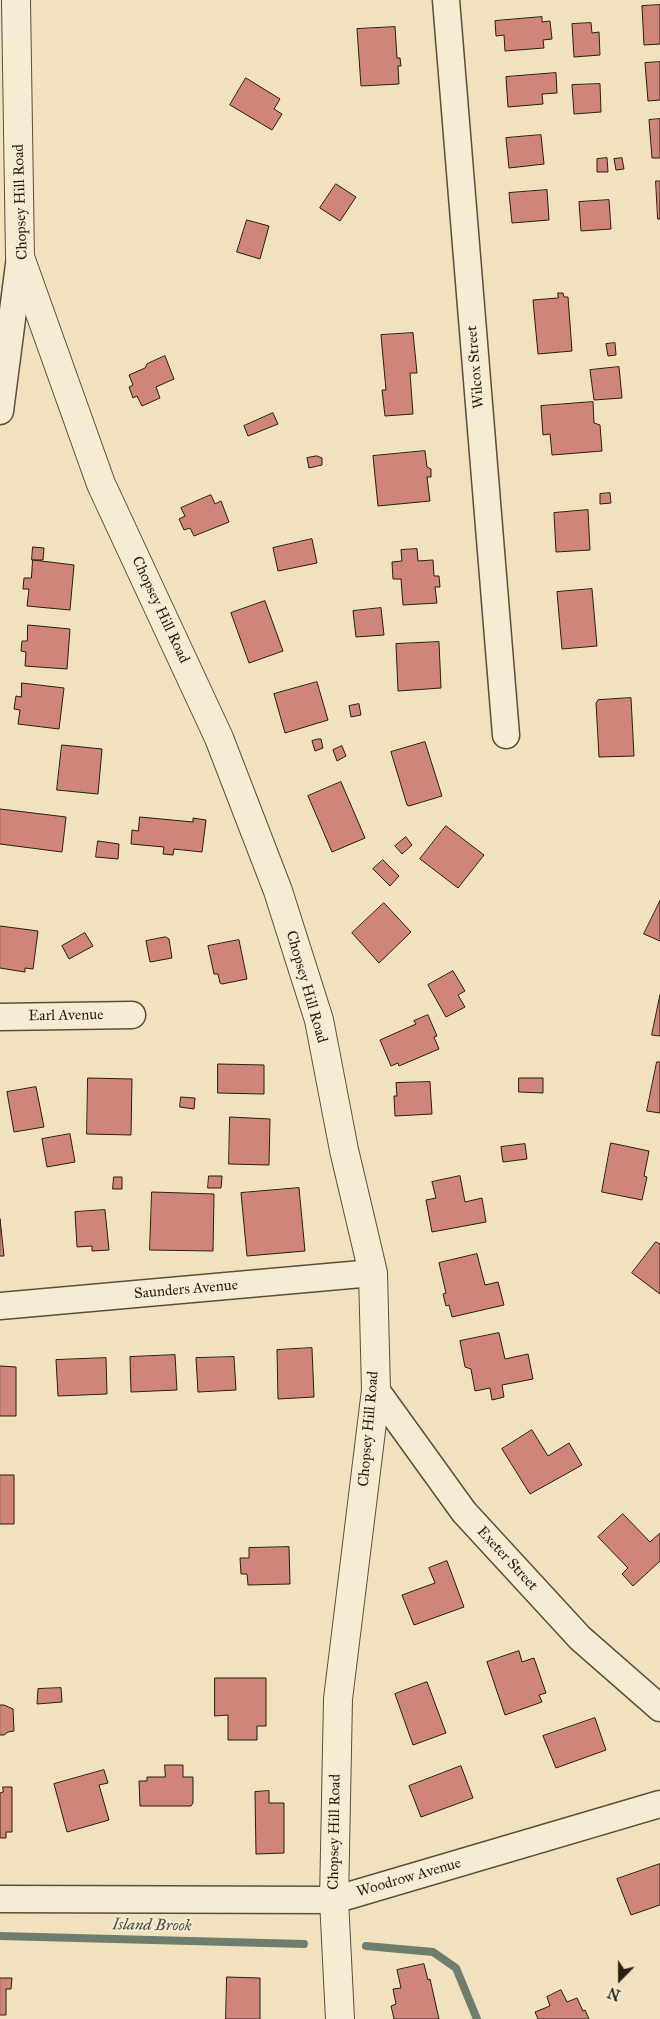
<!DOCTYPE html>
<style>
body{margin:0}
#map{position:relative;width:660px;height:2019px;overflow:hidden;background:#f1e1bd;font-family:"IM FELL Great Primer",serif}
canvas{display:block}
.north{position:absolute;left:595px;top:1954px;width:50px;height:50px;-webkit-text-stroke:4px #f6ecd4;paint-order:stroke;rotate:202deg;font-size:14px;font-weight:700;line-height:20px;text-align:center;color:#281e11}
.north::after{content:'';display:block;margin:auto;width:18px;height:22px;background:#281e11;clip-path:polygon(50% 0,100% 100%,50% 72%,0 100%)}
</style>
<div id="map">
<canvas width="660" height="2019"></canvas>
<div class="north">N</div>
</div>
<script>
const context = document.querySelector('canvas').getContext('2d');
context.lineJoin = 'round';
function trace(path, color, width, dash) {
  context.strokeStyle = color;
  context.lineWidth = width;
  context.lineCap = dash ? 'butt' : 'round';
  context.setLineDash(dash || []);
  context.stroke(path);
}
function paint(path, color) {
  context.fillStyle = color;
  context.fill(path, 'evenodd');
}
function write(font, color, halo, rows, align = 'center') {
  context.font = font + ' "IM FELL Great Primer",serif';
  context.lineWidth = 4;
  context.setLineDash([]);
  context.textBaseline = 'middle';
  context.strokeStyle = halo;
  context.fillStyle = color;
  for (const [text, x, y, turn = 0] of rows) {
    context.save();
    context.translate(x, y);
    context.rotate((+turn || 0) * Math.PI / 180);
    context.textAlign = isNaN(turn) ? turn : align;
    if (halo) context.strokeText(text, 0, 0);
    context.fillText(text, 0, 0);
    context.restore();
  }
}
const stream = new Path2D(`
 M 0,1936 L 304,1944
 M 366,1946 L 433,1952 L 456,1968 L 477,2019`);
const building = new Path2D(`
 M 660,5 L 660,44 L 644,45 L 642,6 Z
 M 542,17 L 542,22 L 550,21 L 552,39 L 543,40 L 544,48 L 505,51 L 504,35 L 496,36 L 495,21 Z
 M 591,23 L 592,33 L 599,32 L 600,55 L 574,57 L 572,24 Z
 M 395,27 L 397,58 L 400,58 L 401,66 L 398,66 L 399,84 L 361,86 L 357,29 Z
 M 660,62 L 660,100 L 648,101 L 645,63 Z
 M 556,73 L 557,93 L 542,94 L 543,104 L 508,107 L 506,77 Z
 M 246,78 L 280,99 L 274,109 L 282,114 L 272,130 L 230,105 Z
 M 600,84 L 601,112 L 574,114 L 572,85 Z
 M 660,119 L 660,158 L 652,158 L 649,120 Z
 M 541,135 L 544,164 L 509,168 L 506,138 Z
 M 607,158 L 608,172 L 597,172 L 597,159 Z
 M 622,158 L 624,169 L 616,170 L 614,159 Z
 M 656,181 L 660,181 L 660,219 L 658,219 Z
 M 336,184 L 356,197 L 340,221 L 320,208 Z
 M 547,190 L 549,220 L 512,223 L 509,193 Z
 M 609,200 L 611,229 L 581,231 L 579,202 Z
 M 247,220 L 269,226 L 260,259 L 237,252 Z
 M 558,293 L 563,293 L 564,297 L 568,297 L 572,351 L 538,354 L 533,300 L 558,298 Z
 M 413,333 L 417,373 L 410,373 L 413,414 L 385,416 L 382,390 L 386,390 L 381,335 Z
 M 615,343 L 616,355 L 608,356 L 606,344 Z
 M 165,356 L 174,379 L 156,387 L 160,398 L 142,406 L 137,396 L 133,398 L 129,387 L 133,385 L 129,375 L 145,368 L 147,364 Z
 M 619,367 L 622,398 L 594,400 L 590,370 Z
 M 593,402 L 594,423 L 600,425 L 602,451 L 552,455 L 550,434 L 543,435 L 541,406 Z
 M 273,413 L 278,424 L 248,436 L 244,426 Z
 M 425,451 L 427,467 L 431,469 L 431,477 L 427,477 L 430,501 L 378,506 L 373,456 Z
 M 317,456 L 322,458 L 322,465 L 309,468 L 307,458 Z
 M 610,493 L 611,503 L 600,504 L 600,494 Z
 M 211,495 L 215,504 L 221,501 L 229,522 L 194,536 L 190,528 L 184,530 L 179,519 L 185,516 L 181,508 Z
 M 588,510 L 590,550 L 556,552 L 554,513 Z
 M 312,539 L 317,563 L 278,571 L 273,548 Z
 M 33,547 L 44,548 L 43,560 L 32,560 Z
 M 417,549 L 418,561 L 433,560 L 434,576 L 439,576 L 440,587 L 435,587 L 437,603 L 403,605 L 401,579 L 393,579 L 392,562 L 402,561 L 401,550 Z
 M 33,560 L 74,565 L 70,610 L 27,606 L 29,589 L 23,589 L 24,578 L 31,578 Z
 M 592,589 L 597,646 L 562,649 L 557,592 Z
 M 265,601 L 283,651 L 249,663 L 231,613 Z
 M 381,608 L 384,635 L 356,637 L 353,611 Z
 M 28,625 L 70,629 L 67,669 L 25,666 L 26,652 L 21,651 L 22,641 L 27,641 Z
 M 439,642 L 441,688 L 398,691 L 396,644 Z
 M 317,682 L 328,720 L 285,733 L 274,694 Z
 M 22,683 L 64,688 L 59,729 L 18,724 L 20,710 L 14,709 L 16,696 L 21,697 Z
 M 631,698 L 634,756 L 599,757 L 596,703 L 598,700 Z
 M 359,704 L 361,715 L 351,717 L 349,706 Z
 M 318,739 L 321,739 L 323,748 L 315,751 L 312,741 Z
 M 425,742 L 442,796 L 409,806 L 407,805 L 391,752 Z
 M 62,745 L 102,749 L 98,794 L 57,790 Z
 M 342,746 L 346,756 L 337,761 L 333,750 Z
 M 341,782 L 365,838 L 332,852 L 308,796 Z
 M 0,809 L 66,817 L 62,852 L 0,844 Z
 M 140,817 L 193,822 L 193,818 L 206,820 L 202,852 L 174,849 L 173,855 L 163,854 L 164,847 L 131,844 L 132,830 L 138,831 Z
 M 446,826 L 484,855 L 458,888 L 420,859 Z
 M 406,837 L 412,845 L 402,854 L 395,846 Z
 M 98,841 L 119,844 L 118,859 L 96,857 Z
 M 383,860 L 399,876 L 390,886 L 373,869 Z
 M 660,901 L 660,941 L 644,934 Z
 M 384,903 L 411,932 L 379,963 L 352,933 Z
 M 0,926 L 38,931 L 33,969 L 25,968 L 25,972 L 0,968 Z
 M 85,933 L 93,946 L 69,959 L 62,946 Z
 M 166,937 L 169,939 L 172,958 L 150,962 L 146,941 Z
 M 239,940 L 247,979 L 222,984 L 220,983 L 218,974 L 214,974 L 208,946 Z
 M 453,971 L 465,991 L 458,995 L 465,1007 L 446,1017 L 428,985 Z
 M 660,995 L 660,1036 L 652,1035 Z
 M 428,1015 L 437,1036 L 434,1037 L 439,1049 L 399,1066 L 398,1063 L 391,1066 L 380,1040 L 416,1024 L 414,1021 Z
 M 657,1062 L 660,1062 L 660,1113 L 647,1111 Z
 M 218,1064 L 264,1065 L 264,1094 L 218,1093 Z
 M 88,1078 L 132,1079 L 131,1135 L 87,1134 Z
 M 519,1078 L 543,1078 L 543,1093 L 519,1092 Z
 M 430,1082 L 432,1114 L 395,1116 L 394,1096 L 397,1096 L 396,1083 Z
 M 36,1087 L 44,1127 L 14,1132 L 7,1092 Z
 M 181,1097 L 195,1098 L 194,1109 L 180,1107 Z
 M 230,1117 L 270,1119 L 269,1165 L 229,1164 Z
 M 70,1134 L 75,1162 L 47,1167 L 42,1139 Z
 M 611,1143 L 649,1151 L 644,1176 L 647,1177 L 642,1200 L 602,1192 Z
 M 525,1144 L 527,1159 L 503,1162 L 501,1147 Z
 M 209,1176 L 222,1176 L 221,1188 L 208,1188 Z
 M 460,1176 L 465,1202 L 482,1198 L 486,1222 L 432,1232 L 426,1200 L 436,1198 L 432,1182 Z
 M 114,1177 L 122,1177 L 122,1189 L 113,1189 Z
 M 299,1188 L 305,1251 L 247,1256 L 241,1193 Z
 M 152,1192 L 214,1194 L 213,1251 L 150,1250 Z
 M 105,1210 L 109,1250 L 92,1251 L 92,1246 L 77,1247 L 75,1212 Z
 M 0,1219 L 4,1256 L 0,1256 Z
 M 656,1242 L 660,1244 L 660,1294 L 632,1273 Z
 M 477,1254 L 485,1285 L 498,1282 L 504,1305 L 452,1317 L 449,1305 L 446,1306 L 443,1294 L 446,1293 L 439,1263 Z
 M 499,1333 L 505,1359 L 528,1354 L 533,1379 L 502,1385 L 504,1397 L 492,1400 L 490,1388 L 475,1391 L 471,1369 L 465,1367 L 460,1341 Z
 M 312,1348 L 314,1397 L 278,1399 L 277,1350 Z
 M 175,1355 L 177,1390 L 131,1392 L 130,1357 Z
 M 234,1357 L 236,1390 L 198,1392 L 196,1358 Z
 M 106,1358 L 107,1394 L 58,1396 L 56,1360 Z
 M 0,1366 L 16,1367 L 16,1416 L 0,1416 Z
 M 532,1430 L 548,1456 L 569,1443 L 582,1465 L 530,1494 L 502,1449 Z
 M 0,1475 L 14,1475 L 14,1524 L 0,1524 Z
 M 623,1514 L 650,1542 L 660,1533 L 660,1561 L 633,1586 L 622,1574 L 628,1568 L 598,1537 Z
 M 289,1547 L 290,1584 L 248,1585 L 247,1574 L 241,1574 L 240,1558 L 249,1558 L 249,1548 Z
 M 447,1561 L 464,1607 L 414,1625 L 402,1595 L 435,1583 L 429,1568 Z
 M 519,1651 L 522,1662 L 534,1658 L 546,1693 L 539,1695 L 542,1702 L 505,1715 L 487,1662 Z
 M 215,1678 L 266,1678 L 266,1726 L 257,1726 L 257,1740 L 228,1740 L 228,1715 L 215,1716 Z
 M 427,1682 L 446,1733 L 413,1745 L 395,1694 Z
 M 61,1688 L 62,1702 L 37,1704 L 38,1689 Z
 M 0,1705 L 4,1705 L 13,1709 L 14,1731 L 8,1732 L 4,1735 L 0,1735 Z
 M 595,1718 L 606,1750 L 556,1768 L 543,1736 Z
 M 165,1765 L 183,1765 L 183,1777 L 193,1777 L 193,1803 L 191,1806 L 140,1806 L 139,1781 L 147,1781 L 147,1777 L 165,1777 Z
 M 461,1766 L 473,1798 L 421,1817 L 409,1786 Z
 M 104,1770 L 108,1783 L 99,1785 L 109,1820 L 67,1832 L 54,1784 Z
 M 3,1787 L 12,1787 L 12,1832 L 6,1832 L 6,1838 L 0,1838 L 0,1793 L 3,1792 Z
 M 269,1791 L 269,1803 L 284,1803 L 284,1853 L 256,1854 L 255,1792 Z
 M 660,1864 L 660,1905 L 631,1915 L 617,1879 Z
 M 424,1964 L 428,1980 L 430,1979 L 439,2019 L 394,2019 L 391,2006 L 396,2004 L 393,1989 L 401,1988 L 397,1970 Z
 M 227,1977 L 260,1978 L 260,2019 L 226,2019 Z
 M 0,1978 L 12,1978 L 11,1989 L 6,1989 L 6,2015 L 0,2015 Z
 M 561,1990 L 567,2002 L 577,1998 L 583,2011 L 585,2010 L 589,2019 L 538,2019 L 535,2012 L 550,2006 L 547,1997 Z`);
const minor = new Path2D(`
 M 446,0 L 506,735
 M 0,411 L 20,257
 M 0,1017 L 132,1015
 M 0,1306 L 373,1273
 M 376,1390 L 464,1512 L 580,1638 L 660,1708
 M 0,1899 L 334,1900 L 660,1804`);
const tertiary = new Path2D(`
 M 16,0 L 20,257 L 101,484 L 219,738 L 278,891 L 319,1020 L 344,1150 L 373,1273 L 376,1390 L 338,1699 L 334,1900 L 340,2019`);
const streetNames = [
 ["Chopsey Hill Road",21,202,-92],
 ["Wilcox Street",476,367,-95],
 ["Chopsey Hill Road",160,610,65],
 ["Chopsey Hill Road",306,987,74],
 ["Earl Avenue",66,1016,-1],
 ["Saunders Avenue",186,1290,-5],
 ["Chopsey Hill Road",369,1429,-85],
 ["Exeter Street",507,1559,47],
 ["Chopsey Hill Road",335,1832,-89],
 ["Woodrow Avenue",409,1878,-16]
];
const waterNames = [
 ["Island Brook",152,1926,1]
];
trace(stream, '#6d7e6f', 8);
paint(building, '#d0857c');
trace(building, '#281e11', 1);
trace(minor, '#5a4f3c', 29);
trace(tertiary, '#5a4f3c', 30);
trace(minor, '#f6ecd4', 26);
trace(tertiary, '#f6ecd4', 28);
write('15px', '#281e11', '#f6ecd4', streetNames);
write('italic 16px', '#4a4e40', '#f6ecd4', waterNames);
</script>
